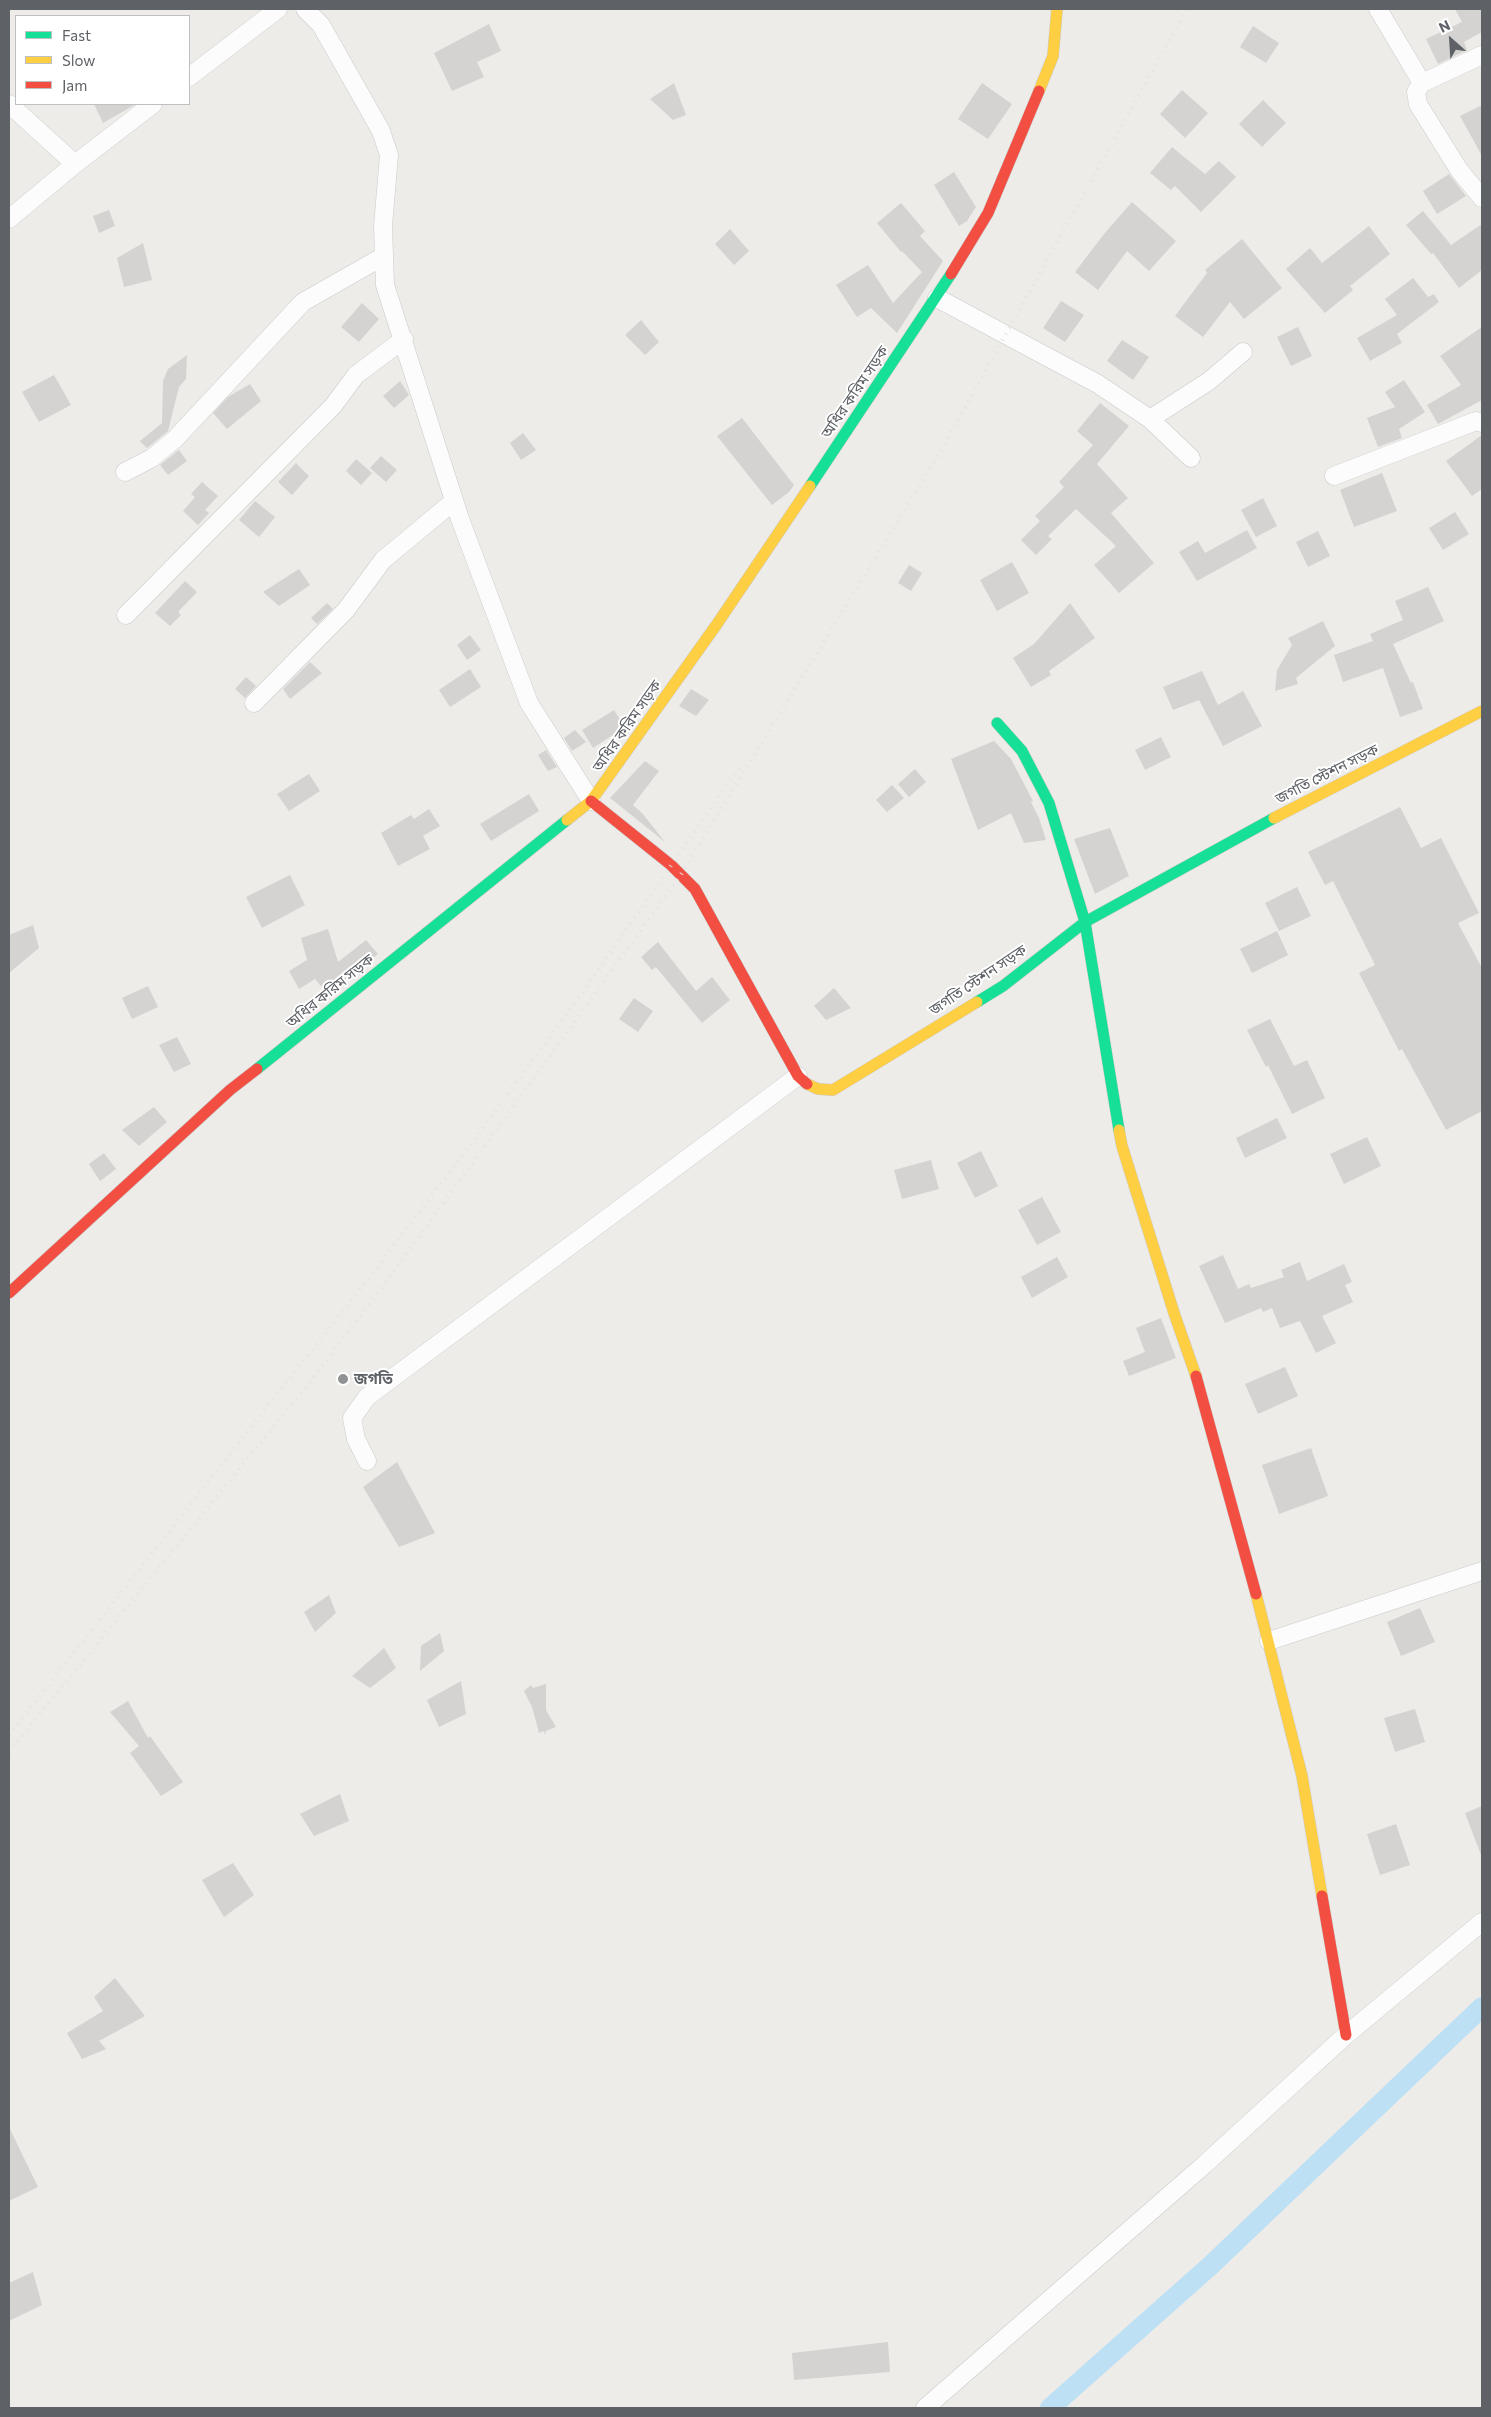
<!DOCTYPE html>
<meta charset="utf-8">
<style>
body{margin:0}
#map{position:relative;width:1491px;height:2417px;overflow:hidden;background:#edece8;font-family:Commissioner,sans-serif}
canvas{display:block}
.frame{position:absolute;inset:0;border:10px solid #5e6166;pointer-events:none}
.legend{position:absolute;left:15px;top:15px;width:175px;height:90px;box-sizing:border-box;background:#fff;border:1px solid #bfc0c2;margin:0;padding:6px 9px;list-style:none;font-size:15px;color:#5e6166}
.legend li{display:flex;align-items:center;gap:10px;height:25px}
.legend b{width:25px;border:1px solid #bfc0c2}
.north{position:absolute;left:1426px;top:15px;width:50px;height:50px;-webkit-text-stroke:4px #fff;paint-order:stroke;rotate:334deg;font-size:14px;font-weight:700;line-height:20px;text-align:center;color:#5e6166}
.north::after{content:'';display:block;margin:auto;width:18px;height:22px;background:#5e6166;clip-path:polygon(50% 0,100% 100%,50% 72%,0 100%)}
</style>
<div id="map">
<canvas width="1491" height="2417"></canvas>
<div class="frame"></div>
<ul class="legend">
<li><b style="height:6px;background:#16e098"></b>Fast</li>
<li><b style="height:6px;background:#ffcf43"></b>Slow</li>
<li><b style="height:6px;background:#f24e42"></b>Jam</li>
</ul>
<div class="north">N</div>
</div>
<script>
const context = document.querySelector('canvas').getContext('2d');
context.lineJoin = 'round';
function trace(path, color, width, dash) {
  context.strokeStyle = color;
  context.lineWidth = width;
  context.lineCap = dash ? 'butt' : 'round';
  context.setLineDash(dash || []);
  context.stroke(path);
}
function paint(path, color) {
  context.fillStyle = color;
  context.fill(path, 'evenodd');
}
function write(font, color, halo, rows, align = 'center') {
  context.font = font + ' Commissioner,"Noto Sans Bengali",sans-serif';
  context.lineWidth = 4;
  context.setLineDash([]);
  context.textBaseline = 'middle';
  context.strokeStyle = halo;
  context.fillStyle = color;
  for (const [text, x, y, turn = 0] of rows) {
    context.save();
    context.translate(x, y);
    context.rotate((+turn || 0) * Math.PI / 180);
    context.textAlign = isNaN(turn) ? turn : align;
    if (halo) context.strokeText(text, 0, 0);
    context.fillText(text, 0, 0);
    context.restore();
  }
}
const canal = new Path2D(`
 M 1050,2408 L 1210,2266 L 1482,2007`);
const building = new Path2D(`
 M 1455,9 L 1482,9 L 1482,32 L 1464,42 L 1467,50 L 1438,64 L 1426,39 L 1462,22 Z
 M 489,24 L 501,51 L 477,62 L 484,77 L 452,91 L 434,53 Z
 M 1253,26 L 1279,43 L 1266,63 L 1240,47 Z
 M 674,83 L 686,115 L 673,120 L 650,99 Z
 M 982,83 L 1012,104 L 988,139 L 958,119 Z
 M 1182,90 L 1208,113 L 1185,138 L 1160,114 Z
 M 1263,100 L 1286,123 L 1262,147 L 1239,124 Z
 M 94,104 L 136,104 L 103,123 Z
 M 1482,105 L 1482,156 L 1460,116 Z
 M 1172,147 L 1205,174 L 1219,161 L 1236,177 L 1201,212 L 1175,186 L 1171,190 L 1150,173 Z
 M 954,172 L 976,207 L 967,221 L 959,226 L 934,185 Z
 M 1449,174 L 1466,196 L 1437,214 L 1423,191 Z
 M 1132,202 L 1176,241 L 1149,271 L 1127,251 L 1098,290 L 1075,272 L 1104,234 Z
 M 901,203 L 925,231 L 920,236 L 943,261 L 897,333 L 871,308 L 857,317 L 836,285 L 868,265 L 893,303 L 922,272 L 902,251 L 901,252 L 877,223 Z
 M 109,210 L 115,226 L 99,233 L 93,216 Z
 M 1423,211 L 1451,245 L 1482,224 L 1482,270 L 1459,288 L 1433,253 L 1431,254 L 1406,225 Z
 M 1369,226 L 1390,254 L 1350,286 L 1353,290 L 1325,313 L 1286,269 L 1310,248 L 1322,263 Z
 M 730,229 L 749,251 L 734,265 L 715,244 Z
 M 1242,239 L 1282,288 L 1244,319 L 1230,302 L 1203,337 L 1175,316 L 1207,273 L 1205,270 Z
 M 143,243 L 152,280 L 124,287 L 117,258 Z
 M 1413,278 L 1428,297 L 1434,294 L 1439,302 L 1397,334 L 1402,343 L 1370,361 L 1357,338 L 1397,315 L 1385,299 Z
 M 1061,301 L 1084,315 L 1065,342 L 1043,328 Z
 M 362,303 L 379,319 L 359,342 L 341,327 Z
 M 641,320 L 659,342 L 645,355 L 625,335 Z
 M 1298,327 L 1312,356 L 1291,366 L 1277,337 Z
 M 1482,327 L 1482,400 L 1438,424 L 1427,405 L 1461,385 L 1440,356 Z
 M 1122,340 L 1149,357 L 1133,380 L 1107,361 Z
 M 187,355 L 186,379 L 179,387 L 168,431 L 147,448 L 140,441 L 162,423 L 163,381 L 168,369 Z
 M 54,375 L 71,405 L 39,422 L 22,392 Z
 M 1404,380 L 1425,412 L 1399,429 L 1402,438 L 1378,447 L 1367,418 L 1395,407 L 1385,392 Z
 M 400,381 L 409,395 L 394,408 L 383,396 Z
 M 250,384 L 261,401 L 227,429 L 213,413 L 228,397 Z
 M 1100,403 L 1129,426 L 1097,464 L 1128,498 L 1111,513 L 1154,563 L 1119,593 L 1094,565 L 1116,546 L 1076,509 L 1048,536 L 1052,539 L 1036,555 L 1021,540 L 1040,521 L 1035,516 L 1064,487 L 1059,482 L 1093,445 L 1077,431 Z
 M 742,418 L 794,485 L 789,492 L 772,505 L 717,436 Z
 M 523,433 L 536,450 L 521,460 L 510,443 Z
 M 1482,435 L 1482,489 L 1472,496 L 1446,461 Z
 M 179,450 L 187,461 L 168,475 L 160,465 Z
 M 381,456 L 397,470 L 386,482 L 370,468 Z
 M 356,459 L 372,473 L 361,485 L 346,471 Z
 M 296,463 L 309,476 L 292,495 L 278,482 Z
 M 1382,473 L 1397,511 L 1354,527 L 1340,490 Z
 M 202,482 L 218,496 L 205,510 L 209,513 L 198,525 L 183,511 L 195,497 L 191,494 Z
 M 1263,498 L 1277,526 L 1256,537 L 1241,510 Z
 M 255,501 L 275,517 L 259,537 L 239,520 Z
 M 1455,512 L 1469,534 L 1443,550 L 1429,528 Z
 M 1247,530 L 1257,548 L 1197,581 L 1179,552 L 1198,541 L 1205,553 Z
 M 1318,531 L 1330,556 L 1308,567 L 1296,542 Z
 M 1012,562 L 1029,593 L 997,611 L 980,580 Z
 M 909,565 L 922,573 L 911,591 L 898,583 Z
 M 299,569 L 310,585 L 279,606 L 263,592 Z
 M 185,581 L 197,592 L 178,612 L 181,615 L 170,626 L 155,613 Z
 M 1428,587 L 1444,621 L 1393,644 L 1411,683 L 1413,682 L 1423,709 L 1400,717 L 1383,668 L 1343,682 L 1334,655 L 1373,641 L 1370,634 L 1403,620 L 1395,601 Z
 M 327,603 L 333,609 L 317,624 L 311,618 Z
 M 1070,603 L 1095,638 L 1049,671 L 1051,675 L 1031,687 L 1013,658 L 1034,644 Z
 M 1323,621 L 1335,646 L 1296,678 L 1298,684 L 1275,691 L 1277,670 L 1292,645 L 1288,638 Z
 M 470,635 L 481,650 L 467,660 L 457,645 Z
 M 310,662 L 322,673 L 290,699 L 283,689 Z
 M 470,669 L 481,687 L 450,707 L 439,690 Z
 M 1202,671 L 1218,705 L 1243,691 L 1262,726 L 1223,746 L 1199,700 L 1173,710 L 1163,687 Z
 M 246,677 L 256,686 L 245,698 L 235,689 Z
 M 691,689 L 709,700 L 696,716 L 679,706 Z
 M 614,710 L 625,727 L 593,748 L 582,730 Z
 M 575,730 L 586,742 L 572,751 L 564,738 Z
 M 1161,737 L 1171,757 L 1145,770 L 1135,750 Z
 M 994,741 L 1011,759 L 1033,801 L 1031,802 L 1039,818 L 1046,840 L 1024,843 L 1011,813 L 978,830 L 951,759 Z
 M 546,750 L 557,767 L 548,771 L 538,755 Z
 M 645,761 L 659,771 L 633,805 L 642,813 L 665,842 L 610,798 Z
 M 915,769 L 926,782 L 909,797 L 898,784 Z
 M 309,774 L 320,791 L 289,811 L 277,794 Z
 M 892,785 L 904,798 L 887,812 L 876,800 Z
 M 529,794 L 539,811 L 491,841 L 480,824 Z
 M 1400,807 L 1421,848 L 1441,838 L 1479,913 L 1458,923 L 1482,968 L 1482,1111 L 1446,1130 L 1402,1049 L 1399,1051 L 1359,973 L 1375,965 L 1333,881 L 1325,885 L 1308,852 Z
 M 429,809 L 440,826 L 423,836 L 430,849 L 398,866 L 381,833 L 411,815 L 414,819 Z
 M 1110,828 L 1129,876 L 1095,894 L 1074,839 Z
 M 290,875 L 305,905 L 262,928 L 246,897 Z
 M 1297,887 L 1311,916 L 1279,931 L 1265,903 Z
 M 33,925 L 39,948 L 9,973 L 9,935 Z
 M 328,929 L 338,962 L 366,940 L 378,954 L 328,994 L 315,979 L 299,989 L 289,971 L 307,960 L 301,938 Z
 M 1277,931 L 1288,955 L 1252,973 L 1240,949 Z
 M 658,942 L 696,991 L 712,977 L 730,1000 L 702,1023 L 656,967 L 652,970 L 641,957 Z
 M 148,986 L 158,1007 L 132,1019 L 122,998 Z
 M 834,988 L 851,1008 L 826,1020 L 814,1006 Z
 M 634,998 L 653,1011 L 638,1032 L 619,1019 Z
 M 1270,1019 L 1294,1066 L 1307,1060 L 1325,1098 L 1292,1114 L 1268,1065 L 1266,1067 L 1247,1030 Z
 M 177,1037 L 191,1064 L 174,1072 L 159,1045 Z
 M 154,1107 L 167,1122 L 139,1146 L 122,1130 Z
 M 1277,1118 L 1287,1138 L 1245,1158 L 1236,1138 Z
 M 1367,1137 L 1381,1166 L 1344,1184 L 1330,1154 Z
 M 981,1151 L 998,1186 L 975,1198 L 957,1163 Z
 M 104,1153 L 116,1169 L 100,1181 L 89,1164 Z
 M 931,1160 L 939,1189 L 902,1199 L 894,1170 Z
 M 1042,1197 L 1061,1232 L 1037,1245 L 1018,1210 Z
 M 1223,1255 L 1238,1289 L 1249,1284 L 1251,1288 L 1284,1277 L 1281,1270 L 1300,1262 L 1307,1281 L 1344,1264 L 1352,1282 L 1345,1285 L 1353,1302 L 1322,1316 L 1336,1343 L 1316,1353 L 1300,1321 L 1280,1328 L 1272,1308 L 1263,1312 L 1261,1308 L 1225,1323 L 1199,1266 Z
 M 1057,1257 L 1068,1277 L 1032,1298 L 1021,1277 Z
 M 1161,1318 L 1176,1358 L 1129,1376 L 1123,1361 L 1145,1352 L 1136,1328 Z
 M 1285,1367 L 1298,1396 L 1258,1414 L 1245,1384 Z
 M 1311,1448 L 1328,1496 L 1279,1514 L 1262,1465 Z
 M 397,1462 L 435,1533 L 399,1547 L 363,1487 Z
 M 329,1595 L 336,1613 L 315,1632 L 304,1612 Z
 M 1420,1608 L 1435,1642 L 1401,1656 L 1387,1622 Z
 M 440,1633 L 444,1651 L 420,1671 L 421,1646 Z
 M 384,1648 L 396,1668 L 370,1688 L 352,1676 Z
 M 461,1681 L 466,1714 L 439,1727 L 427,1700 Z
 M 546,1684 L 546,1710 L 556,1727 L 546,1731 L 545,1735 L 544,1731 L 539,1733 L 532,1707 L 524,1691 L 531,1685 L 533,1688 Z
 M 128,1701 L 148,1738 L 150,1736 L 183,1782 L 161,1796 L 130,1753 L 139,1746 L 110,1712 Z
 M 1415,1709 L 1425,1742 L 1395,1752 L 1384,1718 Z
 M 340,1794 L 349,1821 L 314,1836 L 300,1814 Z
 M 1482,1806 L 1482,1855 L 1481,1855 L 1465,1813 Z
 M 1396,1824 L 1410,1865 L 1380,1875 L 1367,1834 Z
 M 233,1863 L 254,1895 L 224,1917 L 202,1880 Z
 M 115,1978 L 145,2016 L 99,2041 L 106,2049 L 82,2059 L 67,2033 L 103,2011 L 94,1997 Z
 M 9,2127 L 38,2187 L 9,2201 Z
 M 33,2272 L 42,2305 L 9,2321 L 9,2283 Z
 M 888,2342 L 890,2372 L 794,2380 L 792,2353 Z`);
const street = new Path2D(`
 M 305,9 L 321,25 L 381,131 L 389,155 L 383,226 L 385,285 L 460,519 L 529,703 L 591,801
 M 1378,9 L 1422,83
 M 1482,55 L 1422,83 L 1416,92 L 1418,104 L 1459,170 L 1482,198
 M 189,77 L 278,9
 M 9,104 L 75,164
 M 9,219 L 75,164 L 153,104
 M 937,298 L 1098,384 L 1150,419 L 1191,458
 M 1150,419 L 1209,381 L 1243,352
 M 125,472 L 152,458 L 175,439 L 303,302 L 384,256
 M 1334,476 L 1476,421 L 1482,423
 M 126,615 L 333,406 L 356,375 L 404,339
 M 254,703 L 346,610 L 383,560 L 454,501
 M 367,1461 L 356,1439 L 352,1418 L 367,1397 L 798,1076
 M 1269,1641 L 1482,1571
 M 925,2408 L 1204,2165 L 1346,2035 L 1482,1922`);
const fast = new Path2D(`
 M 810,486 L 951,274
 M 997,723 L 1022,751 L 1049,803 L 1085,922 L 1119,1130
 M 977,1002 L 1003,986 L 1085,922 L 1274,818
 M 257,1069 L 567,820`);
const slow = new Path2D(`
 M 1039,91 L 1053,56 L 1057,9
 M 1274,818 L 1482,711
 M 567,820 L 591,801 L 717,624 L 810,486
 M 807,1084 L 818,1089 L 833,1090 L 977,1002
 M 1119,1130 L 1122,1146 L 1174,1313 L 1196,1376
 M 1256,1594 L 1302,1776 L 1322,1896`);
const jam = new Path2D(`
 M 951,274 L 988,213 L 1039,91
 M 591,801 L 671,865 L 695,889 L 798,1076 L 807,1084
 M 9,1293 L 230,1090 L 257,1069
 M 1196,1376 L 1256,1594
 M 1322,1896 L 1346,2035`);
const rail = new Path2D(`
 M 9,1735 L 375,1270 L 477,1136 L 585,989 L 741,765
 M 9,1752 L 310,1382 L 395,1270 L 680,876 L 939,454 L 1187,9`);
const markers = [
 [343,1379,6,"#909294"]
];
const streetNames = [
 ["অধির করিম সড়ক",855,392,-56],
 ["অধির করিম সড়ক",627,726,-55],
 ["জগতি স্টেশন সড়ক",1327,774,-27],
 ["জগতি স্টেশন সড়ক",978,980,-34],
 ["অধির করিম সড়ক",330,991,-39]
];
const poiNames = [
 ["জগতি",354,1379]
];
trace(canal, '#bee0f5', 20);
paint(building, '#d4d3d1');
trace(street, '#cacaca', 19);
trace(fast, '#c9c9c9', 12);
trace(slow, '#c9c9c9', 12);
trace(jam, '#c9c9c9', 12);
trace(street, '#fcfcfc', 18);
trace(fast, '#16e098', 11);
trace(slow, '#ffcf43', 11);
trace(jam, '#f24e42', 11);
trace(rail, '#e3e3e3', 4, [1, 6]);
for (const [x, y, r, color] of markers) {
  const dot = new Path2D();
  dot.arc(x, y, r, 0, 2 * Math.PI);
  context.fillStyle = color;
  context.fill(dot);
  trace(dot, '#fff', 2);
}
write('15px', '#5e6166', '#fff', streetNames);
write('bold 15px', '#5e6166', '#fff', poiNames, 'left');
</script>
